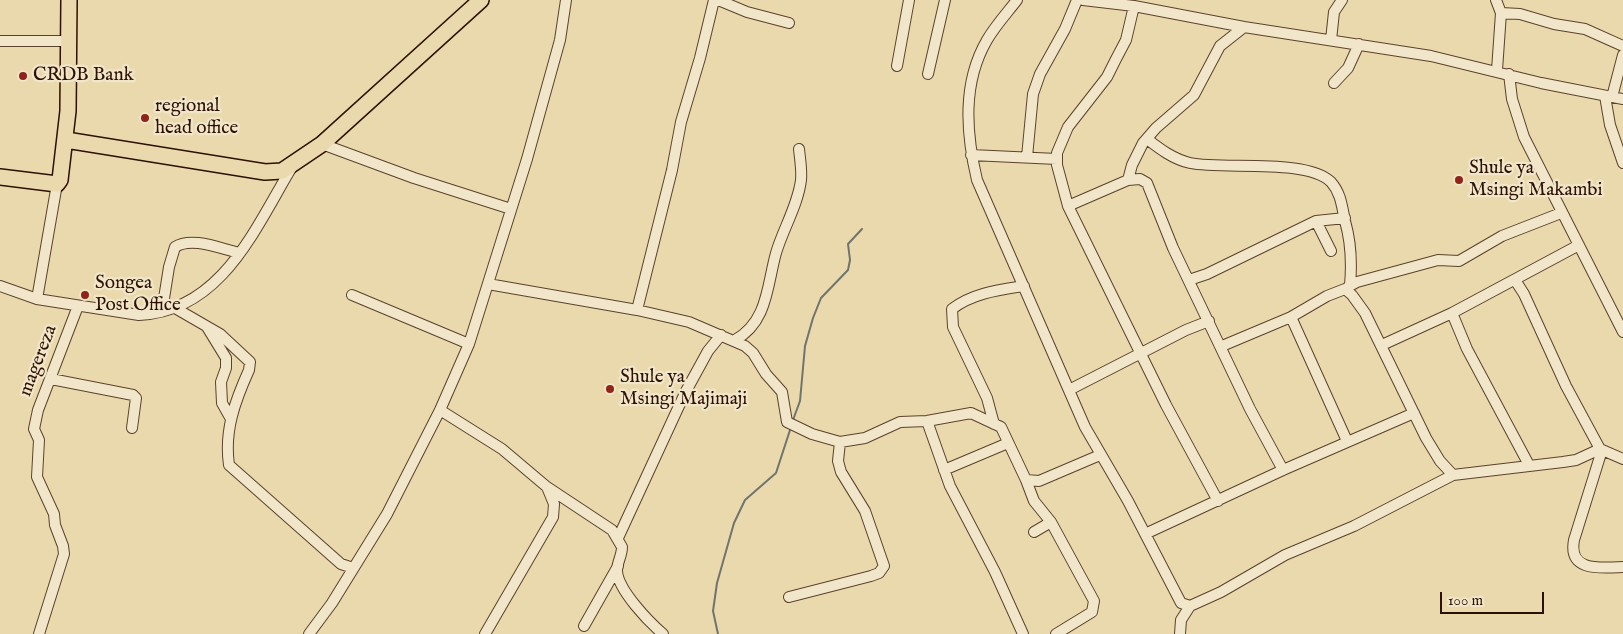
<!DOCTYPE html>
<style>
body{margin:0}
#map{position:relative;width:1623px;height:634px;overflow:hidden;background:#e9d9ad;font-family:"IM FELL English",serif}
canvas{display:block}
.scale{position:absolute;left:1440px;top:592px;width:104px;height:22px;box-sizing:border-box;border:2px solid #2c1000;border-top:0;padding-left:6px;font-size:15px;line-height:18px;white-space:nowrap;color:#2c1000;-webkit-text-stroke:4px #f1e6ca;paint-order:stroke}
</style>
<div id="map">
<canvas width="1623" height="634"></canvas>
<div class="scale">100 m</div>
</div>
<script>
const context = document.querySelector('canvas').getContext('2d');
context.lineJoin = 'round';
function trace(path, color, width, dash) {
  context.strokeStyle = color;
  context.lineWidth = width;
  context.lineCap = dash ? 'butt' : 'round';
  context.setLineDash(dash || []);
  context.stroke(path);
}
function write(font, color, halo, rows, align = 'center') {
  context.font = font + ' "IM FELL English",serif';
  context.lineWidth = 4.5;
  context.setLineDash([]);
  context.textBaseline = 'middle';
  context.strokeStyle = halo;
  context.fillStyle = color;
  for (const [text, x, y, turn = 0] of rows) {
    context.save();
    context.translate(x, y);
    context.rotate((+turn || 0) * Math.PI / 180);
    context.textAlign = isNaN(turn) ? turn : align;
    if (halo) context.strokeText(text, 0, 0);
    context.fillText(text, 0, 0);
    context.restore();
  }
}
const stream = new Path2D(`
 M 793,420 L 800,401 L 805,346 L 813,318 L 821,298 L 848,270 L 850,260 L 848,244 L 862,229
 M 718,634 L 713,611 L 717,583 L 734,523 L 745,500 L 776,473 L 791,427`);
const minor = new Path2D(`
 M 718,0 L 747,12 L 789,23
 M 1017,0 C 1007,13 995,26 987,40 C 962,83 966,133 977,180 L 1085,427 L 1128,501 L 1181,603 L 1190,606 L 1221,592 L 1285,555 L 1354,526 L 1453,475 L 1563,462 L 1576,460 L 1600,449
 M 1083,0 L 1134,6 L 1244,27 L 1431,56 L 1541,83 L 1623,99
 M 1496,0 L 1501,13 L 1497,70
 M 1134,6 L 1126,40 L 1116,59 L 1107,77 L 1068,127 L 1057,153 L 1057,165 L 1068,206 L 1166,405 L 1218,501
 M 1501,13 L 1520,14 L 1554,24 L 1585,29 L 1623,46
 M 1331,40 L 1334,12 L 1342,0
 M 0,41 L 69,41
 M 897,66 L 909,0
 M 928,74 L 945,0
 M 1509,74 L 1512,99 L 1524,137 L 1623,332
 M 1334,83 L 1348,68 L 1359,44
 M 1605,96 L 1610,125 L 1623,163
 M 1612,97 L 1623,55
 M 1147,139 C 1160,149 1173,159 1190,163 C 1223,170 1307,158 1331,182 C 1341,193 1342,207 1345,221 C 1351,242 1352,263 1350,285
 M 322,144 L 414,178 L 511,209
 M 971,155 L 1057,159
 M 1027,157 L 1033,94 L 1040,74 L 1065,29 L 1077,0
 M 1128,180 L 1132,165 L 1143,143 L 1156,128 L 1194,95 L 1220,46 L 1244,27
 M 1068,206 L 1128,180 L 1140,179 L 1147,183 L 1173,248 L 1250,409 L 1283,470
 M 1316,221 L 1331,251
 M 1189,280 L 1207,274 L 1316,221 L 1345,218
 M 1515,280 L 1524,294 L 1566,386 L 1600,449 L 1623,459
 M 488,284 L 637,310 L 672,170 L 681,122 L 700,58 L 714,0
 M 0,286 L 37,299 L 139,315 C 222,311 255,228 292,167
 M 1348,287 L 1357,282 L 1438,260 L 1459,261 L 1502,236 L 1561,213
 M 352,295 L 469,344
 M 37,299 L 57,184
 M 175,308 L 220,334 L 250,362 L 249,370 C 235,401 224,431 229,465 L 341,564 L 353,568
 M 637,310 L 689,322 L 745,346 L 753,353 L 766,374 L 782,392 L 787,422 L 812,434 L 840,442 L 865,438 L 900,422 L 927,421 L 971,413 L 1001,427 L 1026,480
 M 162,311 L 169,267 L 175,247 C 192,236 221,249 240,253
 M 1452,313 L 1467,349 L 1529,465
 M 1291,317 L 1347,441
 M 207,327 L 226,358 L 226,368 L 221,382 L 222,403 L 231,419
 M 735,340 C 768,322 767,285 776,253 C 783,229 798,205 801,180 C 802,170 800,159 799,149
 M 1382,345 L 1452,313 L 1579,245
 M 1222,346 L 1291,317 L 1327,296 L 1345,289 L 1352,295 L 1365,313 L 1426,438 L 1440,461 L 1453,475
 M 51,379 L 133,395 L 136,398 L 132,428
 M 1069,390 L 1186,330 L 1209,321
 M 440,410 L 502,449 L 547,487 L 612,530 L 622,547 C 622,556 617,562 617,571 C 618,590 649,622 663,634
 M 927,421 L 950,486 L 995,572 L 1023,634
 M 994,424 L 987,398 L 953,327 L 952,309 C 973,293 999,290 1024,286
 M 1602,450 L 1574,540 C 1568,572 1600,568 1623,567
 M 944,470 L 1008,443
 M 1034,532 L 1051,522
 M 1145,534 L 1283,470 L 1414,413
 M 618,538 L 685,393 L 708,351 L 721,335
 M 789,597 L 871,576 L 879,573 L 884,566 L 865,511 L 841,472 L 838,461 L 840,442
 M 584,626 L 618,566
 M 39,634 L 64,554 L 63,546 L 55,525 L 54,514 L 37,477 L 39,440 L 34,429 L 38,410 L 78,306
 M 309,634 L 332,603 L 387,514 L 440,410 L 469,344 L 527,159 L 560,40 L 566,0
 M 485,634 L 553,517 L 554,504 L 547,487
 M 1056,634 L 1092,612 L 1094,601 L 1051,522 L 1034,501 L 1026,480 L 1039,481 L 1100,455
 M 1180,634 L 1181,620 L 1190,606`);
const highway = new Path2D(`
 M 66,140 L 265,172 L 282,171 L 322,144 L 481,0
 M 0,177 L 57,184 L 60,180 L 68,111 L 69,0`);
const markers = [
 [23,76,5,"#8f2418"],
 [145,118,5,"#8f2418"],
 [1459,180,5,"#8f2418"],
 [85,295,5,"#8f2418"],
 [610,389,5,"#8f2418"]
];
const poiNames = [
 ["CRDB Bank",33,76],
 ["regional",155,107],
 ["head office",155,129],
 ["Shule ya",1469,169],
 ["Msingi Makambi",1469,191],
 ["Songea",95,284],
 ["Post Office",95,306],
 ["Shule ya",620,378],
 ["Msingi Majimaji",620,400]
];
const streetNames = [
 ["magereza",39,361,-69]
];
trace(stream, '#70746e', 2);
trace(minor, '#5b422b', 12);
trace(highway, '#2c1000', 18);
trace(minor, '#f1e6ca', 10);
trace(highway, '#e9d9ad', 15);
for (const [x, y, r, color] of markers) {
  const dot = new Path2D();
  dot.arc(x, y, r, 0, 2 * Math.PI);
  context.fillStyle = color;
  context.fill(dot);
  trace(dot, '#f1e6ca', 2);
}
write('19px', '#2c1000', '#f1e6ca', poiNames, 'left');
write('19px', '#2c1000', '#f1e6ca', streetNames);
</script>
